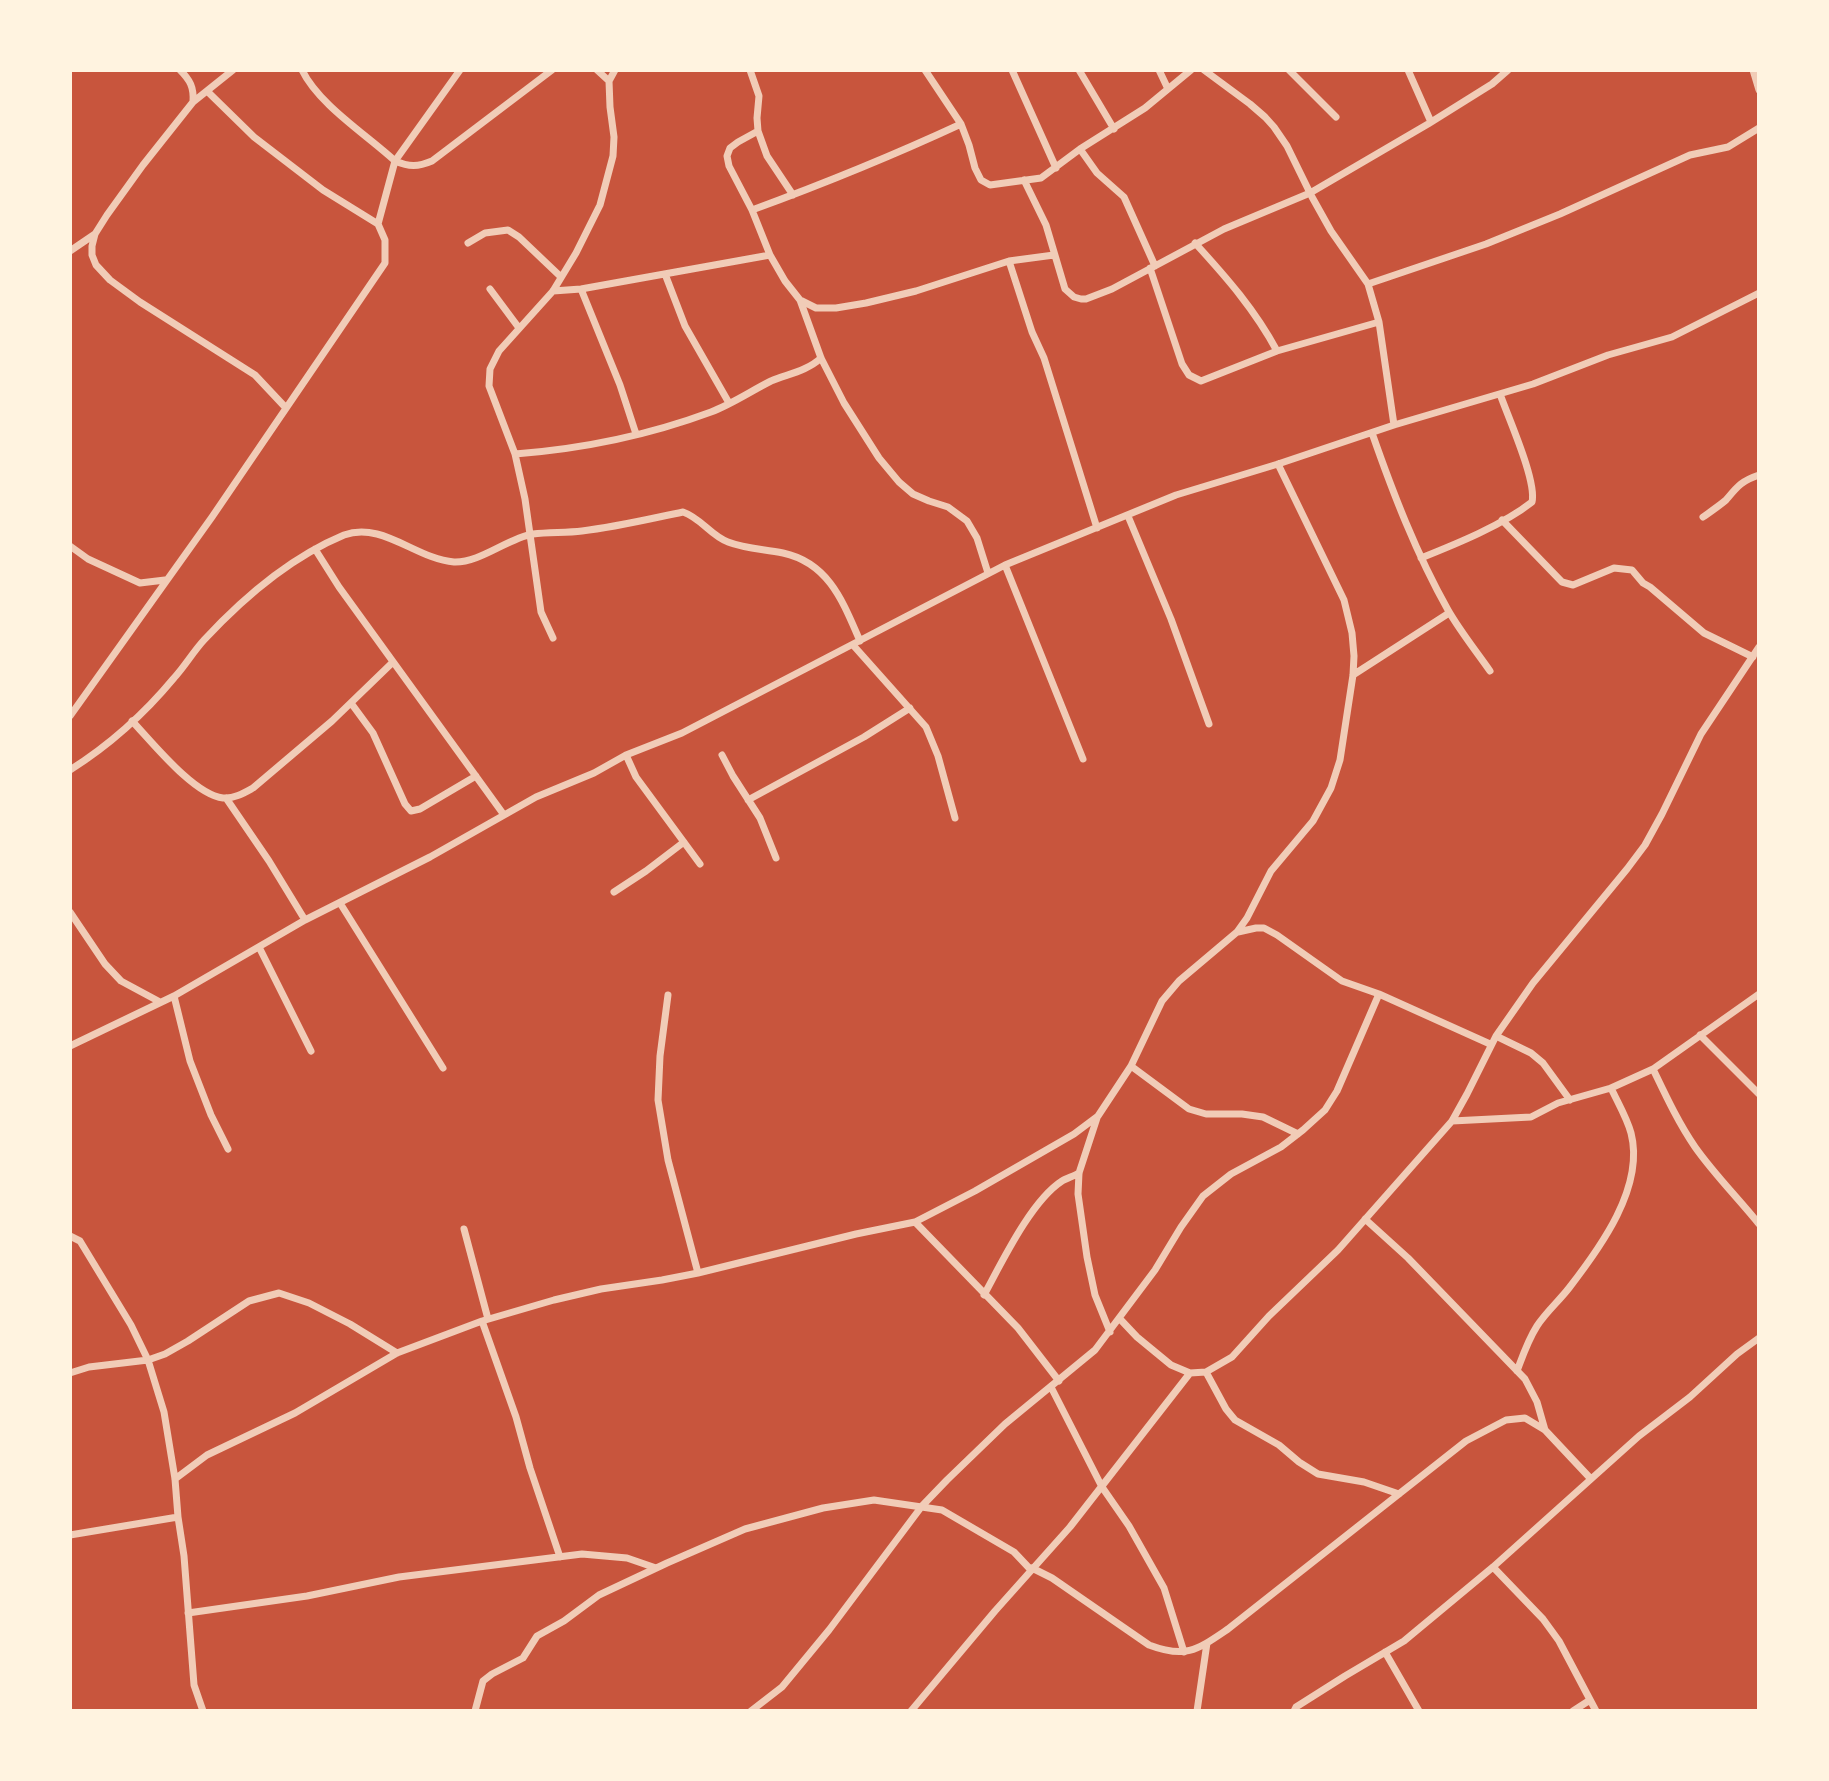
<!DOCTYPE html>
<style>
body{margin:0}
#map{position:relative;width:1829px;height:1781px;overflow:hidden;background:#c8553d;font-family:Arial,sans-serif}
canvas{display:block}
.frame{position:absolute;inset:0;border:72px solid #fff3e0;pointer-events:none}
</style>
<div id="map">
<canvas width="1829" height="1781"></canvas>
<div class="frame"></div>
</div>
<script>
const context = document.querySelector('canvas').getContext('2d');
context.lineJoin = 'round';
function trace(path, color, width, dash) {
  context.strokeStyle = color;
  context.lineWidth = width;
  context.lineCap = dash ? 'butt' : 'round';
  context.setLineDash(dash || []);
  context.stroke(path);
}
const minor = new Path2D(`
 M 180,70 C 190,80 194,87 193,102 L 143,165 L 107,215 L 95,234 L 92,246 L 92,255 L 96,265 L 110,280 L 140,302 L 255,375 L 286,408
 M 302,70 C 319,105 367,135 395,161 C 409,167 418,167 432,161 L 552,70
 M 597,70 L 609,81
 M 750,70 L 759,96 L 757,118 L 758,131 L 767,156 L 793,195
 M 925,70 L 961,124 L 969,145 L 975,168 L 981,180 L 990,185 L 1041,178 L 1080,149 L 1145,108 L 1191,70
 M 1012,70 L 1056,168
 M 1079,70 L 1114,129
 M 1159,70 L 1168,89
 M 1204,70 L 1250,104 L 1265,117 L 1274,127 L 1287,146 L 1312,197 L 1331,231 L 1368,284 L 1379,322 L 1394,425
 M 1289,70 L 1336,117
 M 1408,70 L 1431,122
 M 1753,70 L 1759,90
 M 193,102 L 233,70
 M 758,131 L 738,142 L 730,148 L 727,156 L 729,166 L 752,210 L 770,255 L 785,281 L 800,300 L 816,308 L 836,308 L 866,303 L 916,291 L 1009,261 L 1054,255
 M 1080,149 L 1097,173 L 1124,197 L 1155,266
 M 1024,180 L 1046,225 L 1065,289 L 1074,297 L 1081,299 L 1086,299 L 1112,289 L 1224,229 L 1310,193 L 1428,124 L 1492,84 L 1508,70
 M 752,210 C 823,184 892,156 961,124
 M 378,224 L 395,161 L 460,70
 M 468,243 L 485,233 L 508,230 L 519,237 L 561,277
 M 1195,243 C 1227,278 1255,310 1277,351
 M 70,251 L 95,234
 M 1009,261 L 1032,332 L 1044,358 L 1097,528
 M 1150,268 L 1182,364 L 1189,375 L 1201,381 L 1277,351 L 1379,322
 M 665,274 L 685,326 L 729,403
 M 1368,284 L 1486,244 L 1560,214 L 1690,155 L 1728,147 L 1759,128
 M 490,289 L 519,328
 M 581,289 L 620,385 L 636,434
 M 553,291 L 581,289 L 770,255
 M 800,300 L 821,358 L 844,403 L 879,458 L 899,482 L 913,494 L 929,501 L 948,507 L 967,521 L 977,538 L 988,573
 M 1372,433 C 1393,493 1416,553 1448,610 C 1460,631 1476,651 1490,671
 M 515,454 C 581,449 649,435 711,412 C 732,404 751,391 771,381 C 788,374 807,371 821,358
 M 1128,516 L 1171,619 L 1209,724
 M 1703,517 C 1710,512 1719,506 1726,500 C 1737,487 1741,481 1759,475
 M 1502,520 L 1562,582 L 1573,585 L 1614,568 L 1632,570 L 1643,583 L 1650,587 L 1704,633 L 1753,657
 M 70,546 L 88,559 L 140,583 L 165,580
 M 315,549 L 339,587 L 504,815
 M 1421,558 C 1456,544 1503,525 1532,502 C 1537,481 1508,417 1500,394
 M 1005,565 L 1083,759
 M 553,638 L 541,612 L 525,499 L 515,454 L 489,386 L 490,369 L 499,351 L 553,291 L 576,253 L 600,205 L 613,156 L 614,137 L 610,107 L 609,81 L 615,70
 M 853,645 L 926,727 L 938,756 L 955,818
 M 1353,675 L 1449,613
 M 351,703 L 373,733 L 405,804 L 411,811 L 420,809 L 476,776
 M 70,716 L 212,517 L 385,263 L 385,240 L 378,224 L 323,190 L 254,137 L 207,91
 M 132,721 C 152,742 194,795 223,798 C 234,799 244,793 253,788 L 332,721 L 393,662
 M 626,755 L 636,777 L 700,864
 M 722,755 L 733,776 L 760,818 L 776,858
 M 70,770 C 108,746 145,713 174,678 C 185,666 193,652 204,640 C 243,598 291,557 344,535 C 382,521 416,559 454,562 C 480,563 508,538 533,534 C 549,532 566,533 582,531 C 616,527 649,519 683,512 C 701,518 711,536 728,542 C 746,549 765,549 783,553 C 829,563 843,602 860,641
 M 226,798 L 269,861 L 305,920
 M 748,800 L 864,737 L 910,708
 M 614,892 L 646,871 L 684,842
 M 340,903 L 443,1068
 M 70,912 L 105,964 L 121,981 L 160,1002
 M 1238,932 L 1256,928 L 1264,928 L 1277,935 L 1342,981 L 1379,994 L 1490,1044
 M 259,947 L 311,1051
 M 668,995 L 660,1056 L 658,1100 L 668,1160 L 698,1273
 M 174,996 L 190,1061 L 211,1115 L 228,1149
 M 1700,1035 L 1759,1094
 M 1496,1036 L 1531,1053 L 1543,1063 L 1570,1100
 M 70,1046 L 174,996 L 305,920 L 430,857 L 536,797 L 594,773 L 626,755 L 682,733 L 1005,565 L 1176,495 L 1278,464 L 1394,425 L 1533,384 L 1608,355 L 1672,337 L 1759,293
 M 1131,1066 L 1189,1109 L 1206,1114 L 1242,1114 L 1263,1117 L 1298,1134
 M 1653,1069 C 1666,1096 1678,1122 1695,1147 C 1714,1174 1738,1198 1759,1224
 M 1097,1118 L 1079,1173 L 1078,1194 L 1087,1257 L 1095,1295 L 1110,1332
 M 1452,1121 L 1531,1117 L 1558,1103 L 1611,1088 L 1653,1069 L 1759,994
 M 1365,1219 L 1408,1258 L 1525,1379 L 1537,1402 L 1545,1430
 M 915,1222 L 1018,1328 L 1059,1381
 M 464,1229 L 488,1319
 M 70,1236 L 80,1241 L 131,1325 L 148,1360 L 164,1412 L 175,1479 L 178,1517 L 184,1556 L 194,1685 L 203,1711
 M 984,1295 C 1002,1262 1031,1201 1062,1181 C 1067,1178 1074,1176 1079,1173
 M 1120,1319 L 1137,1337 L 1171,1365 L 1190,1373 L 1206,1372 L 1232,1357 L 1269,1316 L 1338,1250 L 1452,1121 L 1467,1094 L 1496,1036 L 1533,983 L 1627,869 L 1645,845 L 1662,814 L 1701,734 L 1759,647
 M 482,1321 L 516,1417 L 530,1468 L 560,1557
 M 1517,1371 C 1523,1355 1528,1340 1537,1326 C 1546,1312 1559,1301 1569,1288 C 1600,1248 1645,1187 1631,1133 C 1627,1118 1618,1103 1611,1088
 M 1206,1372 L 1226,1409 L 1235,1420 L 1279,1445 L 1299,1462 L 1318,1474 L 1364,1482 L 1399,1494
 M 70,1373 L 89,1367 L 148,1360 L 165,1354 L 188,1341 L 249,1301 L 279,1293 L 309,1303 L 350,1324 L 397,1353
 M 1051,1387 L 1102,1487 L 1129,1526 L 1164,1588 L 1184,1652
 M 175,1479 L 207,1455 L 295,1413 L 397,1353 L 482,1321 L 554,1300 L 601,1289 L 662,1280 L 698,1273 L 856,1234 L 915,1222 L 975,1191 L 1074,1134 L 1098,1116 L 1131,1066 L 1162,1001 L 1179,981 L 1237,932 L 1247,918 L 1271,871 L 1313,821 L 1331,788 L 1340,760 L 1353,675 L 1354,656 L 1352,633 L 1344,600 L 1278,464
 M 70,1535 L 178,1517
 M 1493,1567 L 1543,1619 L 1559,1641 L 1596,1711
 M 1032,1568 L 1052,1578 L 1149,1645 C 1186,1659 1197,1650 1228,1629 L 1466,1441 L 1506,1420 L 1525,1418 L 1545,1430 L 1591,1479
 M 188,1613 L 307,1596 L 399,1577 L 582,1554 L 627,1558 L 656,1568
 M 1385,1652 L 1419,1711
 M 475,1711 L 483,1681 L 492,1674 L 523,1658 L 537,1636 L 564,1621 L 599,1595 L 667,1563 L 745,1529 L 823,1508 L 874,1500 L 942,1510 L 1014,1552 L 1031,1570
 M 751,1711 L 782,1687 L 829,1630 L 922,1506 L 947,1480 L 1005,1424 L 1095,1350 L 1155,1270 L 1181,1227 L 1203,1196 L 1231,1174 L 1281,1147 L 1303,1130 L 1325,1110 L 1337,1091 L 1379,994
 M 911,1711 L 995,1611 L 1070,1527 L 1190,1373
 M 1197,1711 L 1207,1643
 M 1294,1711 L 1296,1707 L 1345,1676 L 1404,1641 L 1493,1567 L 1639,1436 L 1690,1397 L 1737,1354 L 1759,1338
 M 1573,1711 L 1590,1700`);
trace(minor, '#f1ccb7', 7);
</script>
